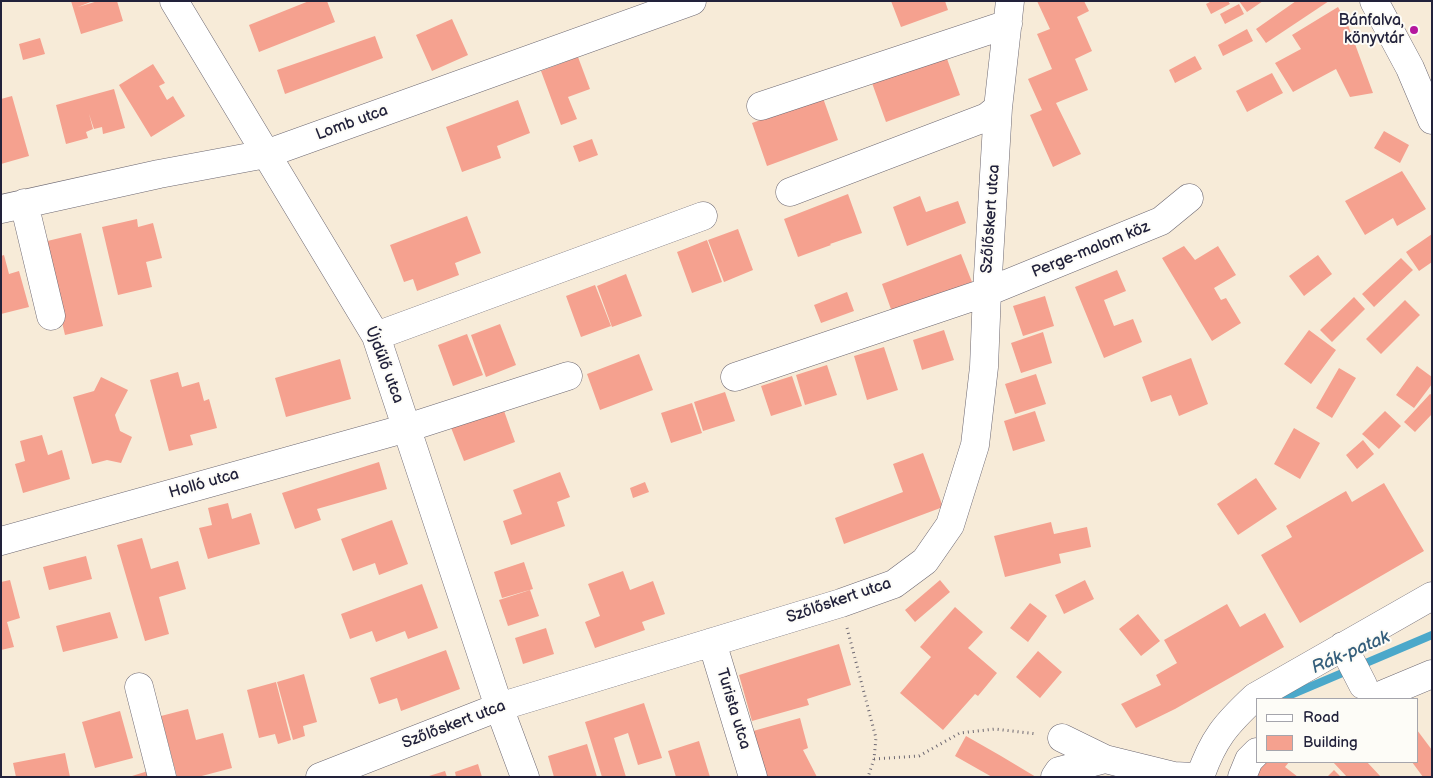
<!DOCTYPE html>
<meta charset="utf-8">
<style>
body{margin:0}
#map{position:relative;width:1433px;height:778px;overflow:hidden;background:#f7ebd8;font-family:"Balsamiq Sans",sans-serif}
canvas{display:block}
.frame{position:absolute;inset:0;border:2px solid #22223b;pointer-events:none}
.legend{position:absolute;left:1256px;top:698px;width:162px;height:65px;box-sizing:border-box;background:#fdfcf7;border:1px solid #a5a5ac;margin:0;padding:6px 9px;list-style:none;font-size:15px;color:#22223b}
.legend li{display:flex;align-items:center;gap:10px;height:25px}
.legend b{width:25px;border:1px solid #a5a5ac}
</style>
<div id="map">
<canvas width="1433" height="778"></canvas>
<div class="frame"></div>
<ul class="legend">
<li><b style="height:6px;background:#fff"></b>Road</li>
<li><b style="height:14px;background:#f5a18f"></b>Building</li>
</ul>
</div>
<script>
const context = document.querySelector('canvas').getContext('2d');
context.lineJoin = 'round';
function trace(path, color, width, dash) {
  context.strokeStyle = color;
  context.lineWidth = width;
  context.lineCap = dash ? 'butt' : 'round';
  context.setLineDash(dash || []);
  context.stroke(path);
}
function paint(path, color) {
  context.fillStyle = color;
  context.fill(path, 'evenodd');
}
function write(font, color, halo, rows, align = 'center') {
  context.font = font + ' "Balsamiq Sans",sans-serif';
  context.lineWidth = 4;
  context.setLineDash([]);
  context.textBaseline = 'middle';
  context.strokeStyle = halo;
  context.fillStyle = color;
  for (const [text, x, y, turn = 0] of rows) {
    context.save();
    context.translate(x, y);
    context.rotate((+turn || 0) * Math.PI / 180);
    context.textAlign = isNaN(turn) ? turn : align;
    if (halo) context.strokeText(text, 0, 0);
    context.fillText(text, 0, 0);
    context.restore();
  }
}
const stream = new Path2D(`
 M 1281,699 L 1432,635`);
const building = new Path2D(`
 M 71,1 L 93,1 L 78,7 L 98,1 L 117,1 L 123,21 L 81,34 Z
 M 309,1 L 327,1 L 335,22 L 259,52 L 249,25 Z
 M 891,1 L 945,1 L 948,10 L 901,27 Z
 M 1037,1 L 1084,1 L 1089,11 L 1077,17 L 1092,51 L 1075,59 L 1088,90 L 1056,103 L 1081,154 L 1053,167 L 1030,115 L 1042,110 L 1028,79 L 1052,69 L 1037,34 L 1050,29 Z
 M 1212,1 L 1228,1 L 1230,4 L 1211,14 L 1206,4 Z
 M 1239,1 L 1263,1 L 1247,12 Z
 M 1296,1 L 1329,1 L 1266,43 L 1256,29 Z
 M 1239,4 L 1244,14 L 1225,24 L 1220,14 Z
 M 1338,7 L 1348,25 L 1373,93 L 1350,97 L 1336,69 L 1293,92 L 1275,63 L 1301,49 L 1292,35 Z
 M 452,19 L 468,55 L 432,71 L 416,35 Z
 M 1247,29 L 1253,41 L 1223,56 L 1218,45 Z
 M 375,36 L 383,58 L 285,94 L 277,70 Z
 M 40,38 L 45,54 L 23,60 L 19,44 Z
 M 946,56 L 960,95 L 886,122 L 872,83 Z
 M 1195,56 L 1202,69 L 1175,83 L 1169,70 Z
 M 578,57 L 590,89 L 568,97 L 577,119 L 561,125 L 541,71 Z
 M 153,64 L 165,83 L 159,86 L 167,100 L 173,96 L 185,116 L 151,137 L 119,85 Z
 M 1272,73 L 1283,93 L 1247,112 L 1236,91 Z
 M 114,89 L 125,128 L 103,134 L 102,127 L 94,129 L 89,114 L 93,129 L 86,132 L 88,138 L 66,144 L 56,105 Z
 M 12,96 L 29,156 L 1,164 L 1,99 Z
 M 823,98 L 838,140 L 767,166 L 752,123 Z
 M 518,100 L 530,133 L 497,146 L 501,158 L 462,172 L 446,127 Z
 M 1384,131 L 1409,145 L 1400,163 L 1374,148 Z
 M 592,139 L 598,155 L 579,162 L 573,146 Z
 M 1402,171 L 1426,209 L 1397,226 L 1393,218 L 1365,235 L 1345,201 Z
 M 848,194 L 862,233 L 830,244 L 831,245 L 798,257 L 784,219 Z
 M 920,196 L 926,212 L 958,201 L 966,223 L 907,246 L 893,207 Z
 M 467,216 L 481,253 L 455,263 L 459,275 L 417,291 L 413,279 L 404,282 L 390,245 Z
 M 137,219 L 138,227 L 153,223 L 162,258 L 146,262 L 152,287 L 118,295 L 102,227 Z
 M 738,229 L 753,270 L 724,282 L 708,240 Z
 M 81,233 L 103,326 L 65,335 L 43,242 Z
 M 1432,234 L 1432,262 L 1419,271 L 1406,252 Z
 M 707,240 L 722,282 L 692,293 L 677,252 Z
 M 1184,246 L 1195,260 L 1218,246 L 1236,275 L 1214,288 L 1221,300 L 1226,298 L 1241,323 L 1212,341 L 1162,258 Z
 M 961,254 L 972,282 L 892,312 L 882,284 Z
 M 4,255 L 9,274 L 19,271 L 29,307 L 1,314 L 1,256 Z
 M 1318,255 L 1332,274 L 1304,296 L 1289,276 Z
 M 1401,258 L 1413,270 L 1374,307 L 1362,294 Z
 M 1117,270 L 1126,291 L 1104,300 L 1114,326 L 1133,319 L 1142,342 L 1104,358 L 1075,287 Z
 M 626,274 L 642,316 L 612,327 L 597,286 Z
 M 595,285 L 611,326 L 581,337 L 566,296 Z
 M 847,292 L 854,311 L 821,323 L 814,305 Z
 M 1045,296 L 1054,326 L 1023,336 L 1013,306 Z
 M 1354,297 L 1365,309 L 1332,342 L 1320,330 Z
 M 1405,300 L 1420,315 L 1381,354 L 1366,339 Z
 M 500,324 L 516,365 L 486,377 L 471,335 Z
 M 944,330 L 954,360 L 922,370 L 913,340 Z
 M 1309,330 L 1336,350 L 1311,384 L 1284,364 Z
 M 1043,332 L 1052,363 L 1021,373 L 1011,343 Z
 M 467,334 L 483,375 L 453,386 L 438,345 Z
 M 884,347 L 898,390 L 867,400 L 854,356 Z
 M 639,354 L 653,390 L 600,410 L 587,374 Z
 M 1191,358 L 1208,404 L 1179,416 L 1171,395 L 1151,402 L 1142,377 Z
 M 340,359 L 351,399 L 286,417 L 275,378 Z
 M 827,365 L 837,395 L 805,405 L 796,375 Z
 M 1417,366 L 1432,377 L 1432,384 L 1414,408 L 1396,395 Z
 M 1339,368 L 1356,378 L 1332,418 L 1316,408 Z
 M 178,372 L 182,387 L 199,382 L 204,401 L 209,399 L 217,428 L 190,435 L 193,445 L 169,451 L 150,380 Z
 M 1036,374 L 1046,404 L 1015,414 L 1005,384 Z
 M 792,376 L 802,406 L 771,416 L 761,386 Z
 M 101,377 L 128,390 L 115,415 L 120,431 L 132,437 L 121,463 L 107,460 L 92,464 L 73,397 L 94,391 Z
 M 725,392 L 735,421 L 703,431 L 694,402 Z
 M 1430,394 L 1432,395 L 1432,414 L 1415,432 L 1404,422 Z
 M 692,403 L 702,433 L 671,443 L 661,413 Z
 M 502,405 L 515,442 L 464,461 L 450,425 Z
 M 1035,411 L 1045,441 L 1013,451 L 1004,421 Z
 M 1385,411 L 1401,426 L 1379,449 L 1362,434 Z
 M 1294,428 L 1320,443 L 1300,479 L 1274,464 Z
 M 42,435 L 48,455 L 62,450 L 70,479 L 23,493 L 15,464 L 25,461 L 20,441 Z
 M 1363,440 L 1374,454 L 1357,469 L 1346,455 Z
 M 923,453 L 943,507 L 844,544 L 835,518 L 903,492 L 893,464 Z
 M 379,462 L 387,489 L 317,509 L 321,520 L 295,529 L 282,493 Z
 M 560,472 L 570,497 L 557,502 L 565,526 L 511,545 L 503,521 L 522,514 L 513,490 Z
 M 1256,478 L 1277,509 L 1238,535 L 1217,504 Z
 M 645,482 L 649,492 L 633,498 L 630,488 Z
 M 1384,483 L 1424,551 L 1300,623 L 1261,555 L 1292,537 L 1286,526 L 1346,491 L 1352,502 Z
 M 228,503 L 232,519 L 251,513 L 260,544 L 208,559 L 199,528 L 212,525 L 208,508 Z
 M 392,520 L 408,564 L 379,575 L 375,563 L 353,571 L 341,539 Z
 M 1051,522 L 1054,534 L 1087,527 L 1091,547 L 1059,554 L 1061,563 L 1005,577 L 994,536 Z
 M 142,538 L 151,569 L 178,561 L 186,589 L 159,597 L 169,634 L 145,641 L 117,545 Z
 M 86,556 L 92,579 L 49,590 L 43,567 Z
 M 524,562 L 533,589 L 502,598 L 494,572 Z
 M 623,571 L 630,590 L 653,581 L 665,614 L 642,622 L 645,630 L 595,648 L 585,622 L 600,616 L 588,584 Z
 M 10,580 L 20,618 L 7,622 L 14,647 L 1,650 L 1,582 Z
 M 940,580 L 950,592 L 915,622 L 905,610 Z
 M 1085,580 L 1094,599 L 1064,614 L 1055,595 Z
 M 422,584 L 438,628 L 408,639 L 405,631 L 376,642 L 372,631 L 350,639 L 341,614 Z
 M 530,590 L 539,616 L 508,626 L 499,600 Z
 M 1030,603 L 1047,616 L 1028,642 L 1010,628 Z
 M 1227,604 L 1240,627 L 1265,613 L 1284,647 L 1175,709 L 1136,728 L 1121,704 L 1161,685 L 1156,675 L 1177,663 L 1164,640 Z
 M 955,607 L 983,632 L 968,648 L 997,673 L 978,696 L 975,694 L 943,730 L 900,693 L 931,657 L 920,647 Z
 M 110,612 L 118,638 L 63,652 L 56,626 Z
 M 1138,614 L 1160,641 L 1141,656 L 1119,629 Z
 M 546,628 L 554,654 L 523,664 L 515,638 Z
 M 839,644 L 851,685 L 807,699 L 809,705 L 752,721 L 739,675 Z
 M 446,650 L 460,689 L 401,711 L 397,698 L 379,704 L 370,678 Z
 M 1038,651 L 1062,672 L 1040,698 L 1016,677 Z
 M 304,674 L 317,722 L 303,726 L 305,736 L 293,740 L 277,682 Z
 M 276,682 L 291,740 L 278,744 L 275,734 L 259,738 L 247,690 Z
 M 644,703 L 662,758 L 638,765 L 628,733 L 614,738 L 626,777 L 602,777 L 585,722 Z
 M 188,709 L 196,740 L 223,733 L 232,768 L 198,777 L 177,777 L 161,716 Z
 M 120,711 L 133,758 L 95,768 L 82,722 Z
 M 800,718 L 808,748 L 803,750 L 817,777 L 759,777 L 746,733 Z
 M 1417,730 L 1432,750 L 1432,777 L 1423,777 L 1412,762 L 1417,762 Z
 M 966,736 L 1001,756 L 1036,777 L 992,777 L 955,756 Z
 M 699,741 L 710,777 L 676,777 L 668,751 Z
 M 587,744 L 597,777 L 554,777 L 548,756 Z
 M 65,753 L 70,777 L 16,777 L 13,763 Z
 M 1259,762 L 1289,762 L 1285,767 L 1298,777 L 1260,777 L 1252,771 Z
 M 1333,762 L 1367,762 L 1381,777 L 1347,777 Z
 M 478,764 L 482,777 L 456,777 L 455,772 Z
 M 1334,770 L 1341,777 L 1327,777 Z
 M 148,771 L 150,777 L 132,777 L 132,776 Z
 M 445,771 L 447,777 L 429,777 L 429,776 Z`);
const path = new Path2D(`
 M 847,628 L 876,738 L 874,759 L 868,777
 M 874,759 L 919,756 L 960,733 L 995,729 L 1037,734`);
const minor = new Path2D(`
 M 174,1 L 376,336 L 499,707 L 525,777
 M 1374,1 L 1410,68 L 1432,120
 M 761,106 L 1008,24
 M 790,192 L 987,117 L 998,108
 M 24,203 L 51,316
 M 1,209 L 159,174 L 266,154 L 692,1
 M 376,336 L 703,216
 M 735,377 L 987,292 L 1161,221 L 1189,198
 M 1,541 L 407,428 L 568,376
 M 712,642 L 753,777
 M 1343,646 L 1363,685
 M 139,687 L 162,777
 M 1372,699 L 1432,674
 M 1062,738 L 1105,759 L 1174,776 L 1193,777
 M 320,777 L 499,707 L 841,603 L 894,584 L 925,561 L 950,525 L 975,445 L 984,367 L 987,292 L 998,108 L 1010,1
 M 1055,777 L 1059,771 L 1105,759
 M 1200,777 C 1213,739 1226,724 1255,697 L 1432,596
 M 1242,777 L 1249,760 L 1257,752`);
const markers = [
 [1414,30,5,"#b5179e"]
];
const poiNames = [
 ["Bánfalva,",1404,21],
 ["könyvtár",1404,39]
];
const streetNames = [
 ["Lomb utca",352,123,-20],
 ["Szőlőskert utca",991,219,-86],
 ["Perge-malom köz",1091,250,-22],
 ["Újdűlő utca",384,365,69],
 ["Holló utca",204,484,-16],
 ["Szőlőskert utca",839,601,-19],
 ["Turista utca",733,709,73],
 ["Szőlőskert utca",454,725,-21]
];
const waterNames = [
 ["Rák-patak",1351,653,-23]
];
trace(stream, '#4ba8ca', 8);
paint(building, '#f5a18f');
trace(minor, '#6d6872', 29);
trace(path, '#6d6872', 3, [1, 4]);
trace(minor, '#fff', 28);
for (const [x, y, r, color] of markers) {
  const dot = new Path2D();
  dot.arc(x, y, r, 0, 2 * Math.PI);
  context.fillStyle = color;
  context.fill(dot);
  trace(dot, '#fdfcf7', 2);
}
write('16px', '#22223b', '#fdfcf7', poiNames, 'right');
write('16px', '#22223b', '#fdfcf7', streetNames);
write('italic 18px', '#345e7b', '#fdfcf7', waterNames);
</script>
